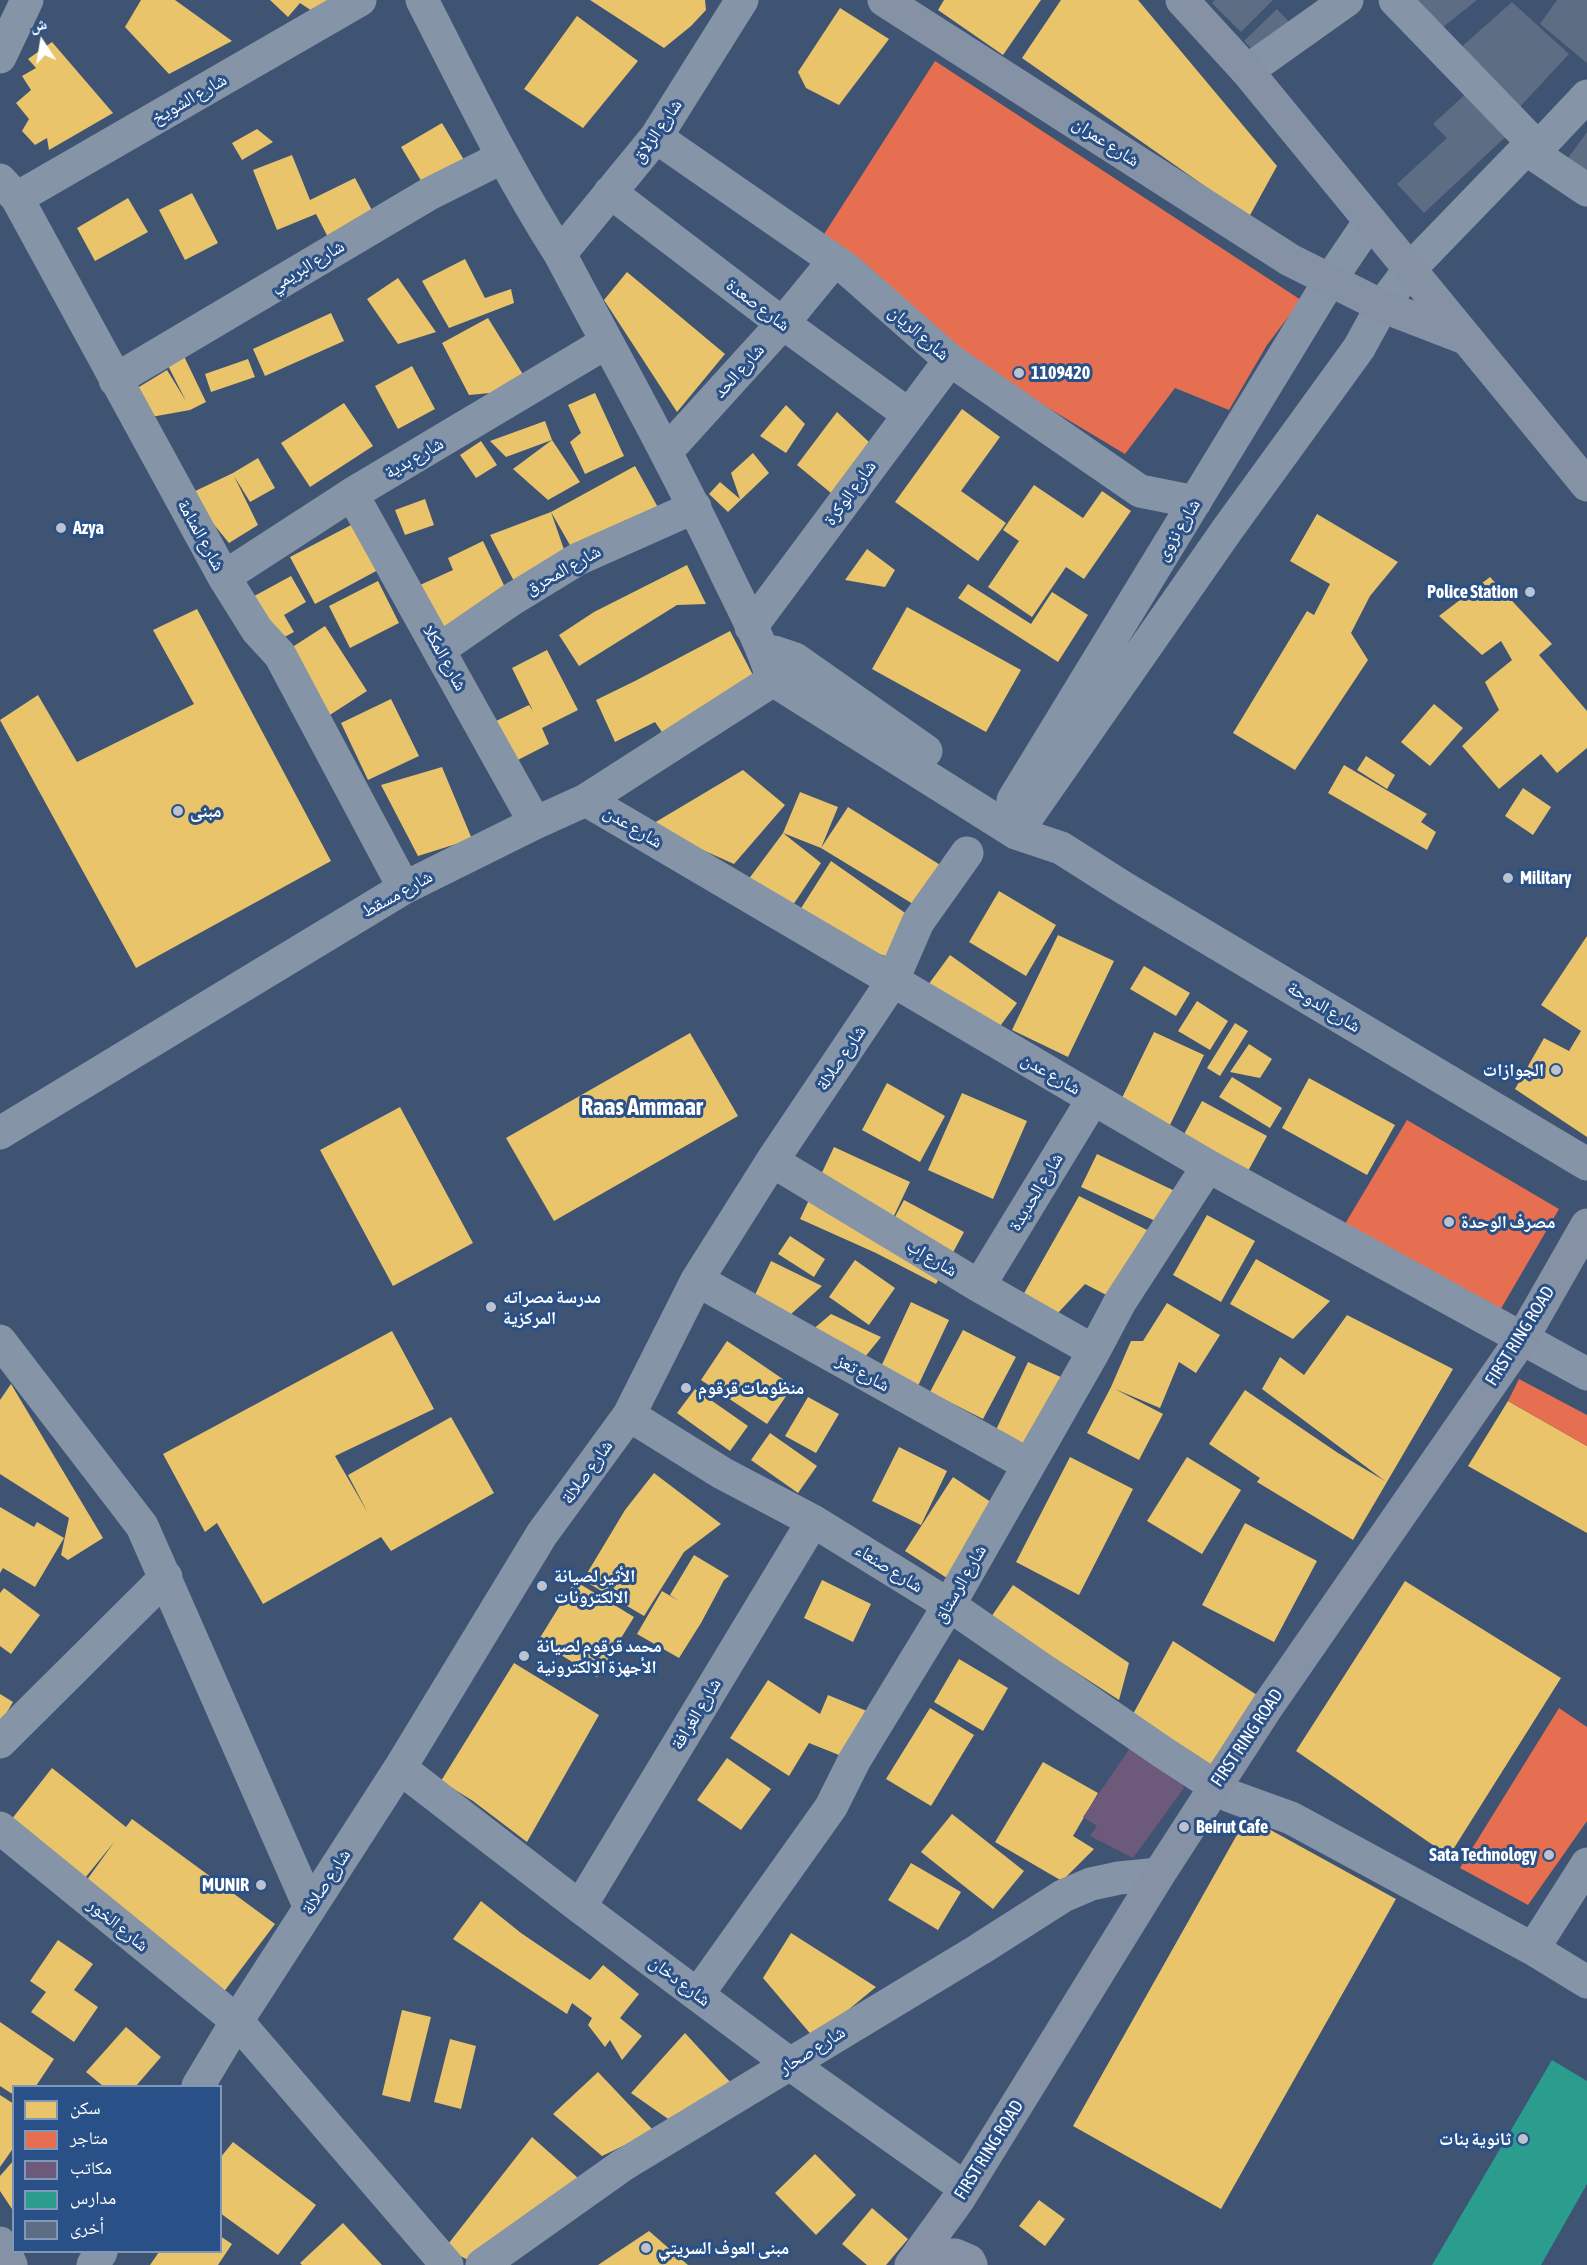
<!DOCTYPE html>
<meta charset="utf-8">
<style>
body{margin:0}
#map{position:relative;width:1587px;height:2265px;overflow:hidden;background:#3f5472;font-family:"Asap Condensed","Noto Naskh Arabic",sans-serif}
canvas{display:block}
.legend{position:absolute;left:12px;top:2085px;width:210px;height:168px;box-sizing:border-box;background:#295188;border:2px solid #7f97b8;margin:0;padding:8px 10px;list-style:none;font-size:18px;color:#fff}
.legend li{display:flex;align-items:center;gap:12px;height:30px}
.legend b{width:30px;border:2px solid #7f97b8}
.north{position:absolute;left:12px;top:12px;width:60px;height:60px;-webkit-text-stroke:4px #295188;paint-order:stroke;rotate:348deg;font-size:16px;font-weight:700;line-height:24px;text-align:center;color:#fff}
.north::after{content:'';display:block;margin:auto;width:21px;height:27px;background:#fff;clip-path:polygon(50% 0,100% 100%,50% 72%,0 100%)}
</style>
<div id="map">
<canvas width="1587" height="2265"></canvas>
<ul class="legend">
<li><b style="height:16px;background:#e9c46a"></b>سكن</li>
<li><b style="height:16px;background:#e76f51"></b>متاجر</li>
<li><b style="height:16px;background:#6d597a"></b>مكاتب</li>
<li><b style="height:16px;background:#2a9d8f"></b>مدارس</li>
<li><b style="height:16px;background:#5c6d84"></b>أخرى</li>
</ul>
<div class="north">ش</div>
</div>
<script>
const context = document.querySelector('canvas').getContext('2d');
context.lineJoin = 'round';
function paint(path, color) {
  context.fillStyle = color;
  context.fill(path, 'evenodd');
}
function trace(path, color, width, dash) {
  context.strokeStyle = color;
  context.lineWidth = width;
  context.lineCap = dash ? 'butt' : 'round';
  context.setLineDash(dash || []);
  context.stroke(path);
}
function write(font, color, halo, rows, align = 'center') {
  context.font = font + ' "Asap Condensed","Noto Naskh Arabic",sans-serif';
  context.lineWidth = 6;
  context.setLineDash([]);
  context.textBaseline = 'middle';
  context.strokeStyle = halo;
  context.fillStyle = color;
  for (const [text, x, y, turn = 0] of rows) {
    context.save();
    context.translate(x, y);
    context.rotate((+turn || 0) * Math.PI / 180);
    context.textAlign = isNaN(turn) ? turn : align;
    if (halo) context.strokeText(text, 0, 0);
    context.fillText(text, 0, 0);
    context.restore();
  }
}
const homes = new Path2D(`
 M 141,0 L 175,0 L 232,41 L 169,74 L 125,27 Z
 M 270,0 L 329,0 L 312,11 L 300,3 L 288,17 Z
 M 590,0 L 705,0 L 706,10 L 691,26 L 664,48 Z
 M 944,0 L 1041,0 L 1003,55 L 938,10 Z
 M 1061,0 L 1138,0 L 1277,166 L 1249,217 L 1022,58 Z
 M 840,8 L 889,39 L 839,105 L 806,88 L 798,72 Z
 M 577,16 L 638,61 L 583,128 L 524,89 Z
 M 52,42 L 113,113 L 49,150 L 47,138 L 35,145 L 22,131 L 29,119 L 16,103 L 31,90 L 22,76 L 36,68 L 28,59 Z
 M 442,123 L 470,170 L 429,194 L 401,147 Z
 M 257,129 L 273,142 L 242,160 L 232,143 Z
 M 292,155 L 310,200 L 355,178 L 377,220 L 331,243 L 316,214 L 277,230 L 253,170 Z
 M 192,193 L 218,243 L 185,260 L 159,210 Z
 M 128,198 L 148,232 L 95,261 L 77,228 Z
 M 465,259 L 485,298 L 511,289 L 514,303 L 449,328 L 422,281 Z
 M 627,272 L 725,354 L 677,412 L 604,300 Z
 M 398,278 L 436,332 L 398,344 L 367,299 Z
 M 331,313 L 344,341 L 265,376 L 253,349 Z
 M 488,318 L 532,389 L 469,395 L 442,343 Z
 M 180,348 L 206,402 L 190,410 L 151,417 L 134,390 L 167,370 L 186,401 L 161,352 Z
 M 248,359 L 255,377 L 211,392 L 205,374 Z
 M 412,366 L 435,409 L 398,429 L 375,386 Z
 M 595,393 L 624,456 L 585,474 L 570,442 L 581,433 L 568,405 Z
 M 344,403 L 373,446 L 310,487 L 281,443 Z
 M 786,405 L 805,424 L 786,453 L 760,436 Z
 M 962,409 L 1000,437 L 961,491 L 1006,523 L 978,561 L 895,502 Z
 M 837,412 L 869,442 L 831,493 L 797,465 Z
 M 545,421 L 552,440 L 506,457 L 490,441 Z
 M 552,440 L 580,482 L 548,500 L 513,469 Z
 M 481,441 L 497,465 L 476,478 L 460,455 Z
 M 753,453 L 769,473 L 728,512 L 709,494 L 720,482 L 740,499 L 731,473 Z
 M 258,458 L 275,488 L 250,502 L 234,476 L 258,525 L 229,543 L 189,494 L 233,473 Z
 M 635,466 L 660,511 L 578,559 L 551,512 Z
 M 1034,485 L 1083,518 L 1102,491 L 1131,511 L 1084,579 L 1066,567 L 1032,617 L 988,587 L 1019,541 L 1003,530 Z
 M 425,499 L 434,525 L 405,535 L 395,510 Z
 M 551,512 L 568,561 L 517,587 L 490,535 Z
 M 1317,514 L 1398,562 L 1370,596 L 1351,633 L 1368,660 L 1295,770 L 1233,733 L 1307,611 L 1314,615 L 1330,584 L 1290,561 Z
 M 353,524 L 378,570 L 315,604 L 290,557 Z
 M 483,541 L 511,600 L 444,638 L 420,585 L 453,570 L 448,558 Z
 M 867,549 L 895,570 L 885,587 L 845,580 Z
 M 687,565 L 706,604 L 677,605 L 579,666 L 559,635 L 594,612 Z
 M 291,576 L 306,602 L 284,615 L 294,632 L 271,644 L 247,600 Z
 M 1490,577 L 1552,644 L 1539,655 L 1587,711 L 1587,748 L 1557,773 L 1541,754 L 1499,789 L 1462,746 L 1499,710 L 1485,682 L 1512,660 L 1501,641 L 1482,655 L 1439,616 Z
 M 378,581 L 399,623 L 350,648 L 329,606 Z
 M 968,584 L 1031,624 L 1052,592 L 1088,615 L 1058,662 L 958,598 Z
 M 907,607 L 1021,670 L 986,732 L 872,669 Z
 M 197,609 L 331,861 L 136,968 L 0,720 L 38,695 L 77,762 L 194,704 L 153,630 Z
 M 325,626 L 367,691 L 322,720 L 280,655 Z
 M 730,631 L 758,685 L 664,735 L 655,722 L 615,742 L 596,700 L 635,681 Z
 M 547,650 L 578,710 L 542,728 L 549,744 L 512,763 L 492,723 L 529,705 L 533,711 L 512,668 Z
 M 391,699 L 419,756 L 368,780 L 341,723 Z
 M 1434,704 L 1463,728 L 1430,766 L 1401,742 Z
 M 1366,756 L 1395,775 L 1387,789 L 1357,770 Z
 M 1344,765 L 1427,814 L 1421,822 L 1436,832 L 1427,850 L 1328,793 Z
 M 442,767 L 472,839 L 418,856 L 381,785 Z
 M 743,770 L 785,805 L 734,864 L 649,826 Z
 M 1523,788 L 1551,807 L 1533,835 L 1505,816 Z
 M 800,792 L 838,807 L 821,848 L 848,807 L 953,873 L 913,904 L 821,848 L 783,833 L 821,863 L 791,908 L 748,880 L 783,833 Z
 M 831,861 L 918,922 L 892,958 L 847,944 L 798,913 Z
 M 999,891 L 1056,925 L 1026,976 L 969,942 Z
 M 1058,935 L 1114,961 L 1068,1057 L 1012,1030 Z
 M 1587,936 L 1587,1137 L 1515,1089 L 1544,1038 L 1569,1051 L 1581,1031 L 1541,1005 Z
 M 950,955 L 1017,1003 L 995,1033 L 928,985 Z
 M 1144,966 L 1190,993 L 1176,1016 L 1130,989 Z
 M 1197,1001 L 1228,1021 L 1210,1050 L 1178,1031 Z
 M 1235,1023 L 1248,1031 L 1220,1076 L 1207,1068 Z
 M 1154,1032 L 1204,1055 L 1169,1127 L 1119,1104 Z
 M 690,1033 L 738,1116 L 554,1221 L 506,1138 Z
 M 1249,1044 L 1272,1059 L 1260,1078 L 1230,1072 Z
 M 1232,1077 L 1282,1108 L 1270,1128 L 1219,1097 Z
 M 1309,1078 L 1395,1125 L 1367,1175 L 1282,1128 Z
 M 887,1083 L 945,1116 L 920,1162 L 862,1130 Z
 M 962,1093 L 1027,1121 L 993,1199 L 928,1170 Z
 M 1202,1101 L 1267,1136 L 1247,1173 L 1182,1138 Z
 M 400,1107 L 473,1243 L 393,1286 L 320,1150 Z
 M 834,1147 L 910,1182 L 882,1241 L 904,1200 L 964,1232 L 936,1284 L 876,1253 L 800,1219 Z
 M 1097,1154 L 1177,1192 L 1162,1224 L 1081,1187 Z
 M 1079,1196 L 1155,1234 L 1120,1302 L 1085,1284 L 1057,1314 L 1023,1295 Z
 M 1207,1215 L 1255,1241 L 1221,1302 L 1173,1275 Z
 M 790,1236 L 825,1259 L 814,1277 L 778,1254 Z
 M 1256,1259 L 1330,1301 L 1293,1339 L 1230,1304 Z
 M 855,1260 L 895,1288 L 869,1325 L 829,1297 Z
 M 771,1261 L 822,1286 L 790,1315 L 754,1297 Z
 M 911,1302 L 949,1320 L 917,1388 L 879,1371 Z
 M 1167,1303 L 1220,1335 L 1196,1373 L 1179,1362 L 1160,1408 L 1115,1389 L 1163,1414 L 1139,1460 L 1087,1433 L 1111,1387 L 1131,1341 L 1143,1341 Z
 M 831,1314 L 881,1337 L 865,1357 L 811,1331 Z
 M 1347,1315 L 1453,1369 L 1353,1540 L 1257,1482 L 1260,1478 L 1209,1444 L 1245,1390 L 1338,1453 L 1385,1481 L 1262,1389 L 1280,1357 L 1304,1375 Z
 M 963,1330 L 1016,1357 L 983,1419 L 930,1392 Z
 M 392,1331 L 434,1409 L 335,1456 L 368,1513 L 348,1475 L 451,1417 L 494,1493 L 391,1551 L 381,1537 L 263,1604 L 217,1523 L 205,1532 L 163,1454 Z
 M 727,1341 L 793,1386 L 767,1424 L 701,1380 Z
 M 1028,1362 L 1063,1378 L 1029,1450 L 994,1434 Z
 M 11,1384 L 103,1538 L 68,1560 L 61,1555 L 69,1518 L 0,1474 L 0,1400 Z
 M 695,1389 L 748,1426 L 730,1451 L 677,1413 Z
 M 808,1397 L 839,1414 L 816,1453 L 785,1436 Z
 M 1508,1401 L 1587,1446 L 1587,1533 L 1468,1466 Z
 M 770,1433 L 817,1466 L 798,1493 L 751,1460 Z
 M 899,1447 L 947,1471 L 921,1525 L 872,1501 Z
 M 1070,1457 L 1133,1489 L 1079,1595 L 1016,1562 Z
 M 1187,1457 L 1241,1490 L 1202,1554 L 1147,1521 Z
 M 654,1473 L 721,1524 L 684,1552 L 644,1616 L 583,1580 L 625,1510 Z
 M 953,1477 L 997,1506 L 950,1580 L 905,1551 Z
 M 0,1507 L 34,1527 L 37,1522 L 64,1538 L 35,1587 L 3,1568 L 0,1573 Z
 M 1245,1523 L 1317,1561 L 1274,1642 L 1202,1605 Z
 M 694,1555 L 729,1576 L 724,1580 L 701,1623 L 679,1658 L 637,1634 L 662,1591 L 679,1601 L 670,1595 Z
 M 822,1580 L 871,1604 L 853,1642 L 804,1618 Z
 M 575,1581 L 634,1617 L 597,1677 L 538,1641 Z
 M 1405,1581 L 1561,1678 L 1449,1856 L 1296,1751 Z
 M 1013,1585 L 1129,1663 L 1119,1700 L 991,1617 Z
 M 4,1588 L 40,1615 L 11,1654 L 0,1646 L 0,1593 Z
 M 1173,1641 L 1257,1695 L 1215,1769 L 1133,1714 Z
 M 959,1659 L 1008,1688 L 983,1731 L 934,1702 Z
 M 514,1663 L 599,1715 L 527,1842 L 473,1801 L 441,1781 Z
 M 768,1680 L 820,1714 L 828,1695 L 874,1714 L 854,1761 L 809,1743 L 789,1776 L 730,1738 Z
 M 0,1694 L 13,1702 L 0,1724 Z
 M 930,1708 L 974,1735 L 931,1806 L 886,1779 Z
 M 727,1758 L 771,1789 L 741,1830 L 697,1800 Z
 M 1043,1762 L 1098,1793 L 1073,1836 L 1094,1849 L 1062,1881 L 995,1842 Z
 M 52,1768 L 126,1827 L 132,1819 L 275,1924 L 223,1993 L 81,1888 L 115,1841 L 68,1899 L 0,1834 Z
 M 952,1814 L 1024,1871 L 993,1909 L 921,1852 Z
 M 1247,1817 L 1396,1899 L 1221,2209 L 1073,2126 Z
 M 911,1863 L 961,1892 L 938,1930 L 888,1900 Z
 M 481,1901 L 521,1933 L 590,1980 L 603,1965 L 639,1994 L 620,2018 L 642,2036 L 622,2060 L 610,2040 L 605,2047 L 588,2025 L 592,2018 L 572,2003 L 567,2014 L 453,1939 Z
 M 791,1933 L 876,1987 L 814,2038 L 763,1978 Z
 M 58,1940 L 93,1964 L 74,1990 L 98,2007 L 74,2042 L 31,2012 L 46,1992 L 30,1981 Z
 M 402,2010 L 431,2017 L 410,2102 L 382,2095 Z
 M 0,2022 L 54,2059 L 36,2086 L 14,2086 L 14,2095 L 0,2086 Z
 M 126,2027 L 161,2057 L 136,2086 L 103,2086 L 86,2072 Z
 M 685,2033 L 731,2083 L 674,2123 L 631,2093 Z
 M 450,2039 L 476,2046 L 461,2109 L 434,2102 Z
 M 598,2072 L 654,2131 L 602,2156 L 553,2114 Z
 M 0,2095 L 14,2104 L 14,2147 L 0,2167 Z
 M 532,2137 L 578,2178 L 468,2260 L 445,2248 Z
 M 233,2142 L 316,2205 L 278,2255 L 220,2213 L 220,2158 Z
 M 815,2154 L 856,2195 L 816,2235 L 775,2193 Z
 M 14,2160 L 14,2212 L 0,2191 L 0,2176 Z
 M 1039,2200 L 1065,2219 L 1045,2246 L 1019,2226 Z
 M 872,2208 L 908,2239 L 886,2265 L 867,2265 L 842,2244 Z
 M 343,2223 L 382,2265 L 302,2265 L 300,2263 Z
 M 649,2231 L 688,2265 L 598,2265 Z
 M 220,2236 L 232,2244 L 218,2265 L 150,2265 L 159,2252 L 220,2252 Z`);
const shops = new Path2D(`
 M 935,61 L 1301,300 L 1267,345 L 1229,410 L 1175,388 L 1125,454 L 995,376 L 819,242 Z
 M 1407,1120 L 1559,1209 L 1492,1324 L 1339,1234 Z
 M 1519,1379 L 1587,1415 L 1587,1446 L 1508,1401 Z
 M 1559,1708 L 1587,1727 L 1587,1821 L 1528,1905 L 1460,1868 Z`);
const offices = new Path2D(`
 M 1134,1742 L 1176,1764 L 1184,1788 L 1133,1858 L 1090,1836 L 1097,1826 L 1083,1817 Z`);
const schools = new Path2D(`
 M 1552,2060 L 1587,2081 L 1587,2184 L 1541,2265 L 1432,2265 Z`);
const building = new Path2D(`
 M 1215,0 L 1273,0 L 1241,32 L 1212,3 Z
 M 1416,0 L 1477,0 L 1443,27 Z
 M 1557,0 L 1587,0 L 1587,63 L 1540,24 Z
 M 1512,2 L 1569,54 L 1516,111 L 1458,50 Z
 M 1277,9 L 1295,28 L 1261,59 L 1244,41 Z
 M 1473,87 L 1513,130 L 1424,213 L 1397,184 L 1447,138 L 1433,124 Z
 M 1587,132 L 1587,178 L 1565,162 Z`);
const minor = new Path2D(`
 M 422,0 C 466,86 508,173 560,254 C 615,358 673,461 723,567 C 741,605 761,641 773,680 L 1016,833 L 1061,848 L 1124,888 L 1587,1164
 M 1395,0 L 1538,148
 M 0,57 L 27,0
 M 1247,71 L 1347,0
 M 656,137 L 848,270 L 950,360 L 1140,491 L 1195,502
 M 1526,149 L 1587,190
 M 0,180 L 17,198 L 224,577 L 257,630 L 280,655 L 404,888
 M 610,192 L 766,311 L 908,414
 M 17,198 L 360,0
 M 560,254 L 656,137 L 742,0
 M 115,380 L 429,194 L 503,157
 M 666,452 L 783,323 L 834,261
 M 352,494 L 535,823
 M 224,577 L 352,494 L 607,342
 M 751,627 L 950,360
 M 440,649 L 511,600 L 578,559 L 695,507
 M 774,652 L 795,659 L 926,751
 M 586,800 L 1208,1166 L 1587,1374
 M 1013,800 L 1330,280 L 1370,221
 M 1016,833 L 1227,530 L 1359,348 L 1382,306 L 1409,270 L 1526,149 L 1538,148 L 1587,96
 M 0,1133 L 404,888 L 535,823 L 586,800 L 773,680 L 795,659
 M 772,1161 L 979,1286 L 1094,1351
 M 697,1280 L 1029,1465
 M 979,1286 L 1093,1099
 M 0,1341 L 142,1526 L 310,1908
 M 629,1415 L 722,1473 L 813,1521 L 949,1605 L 1161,1751 L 1230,1796 L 1291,1818 L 1533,1949 L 1587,1982
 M 0,1742 L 166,1577
 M 400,1768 L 580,1907 L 790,2064 L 965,2188
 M 0,1828 L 237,2021 L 447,2265
 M 580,1907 L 813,1521
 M 1533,1949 L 1587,1864
 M 698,1994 L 831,1807 L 854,1761 L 949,1605 L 1094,1351 L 1120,1302 L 1208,1166
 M 198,2086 L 237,2021 L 400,1768 L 542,1534 L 629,1415 L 697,1280 L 772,1161 L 892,982 L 918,922 L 967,853
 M 93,2265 L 101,2252
 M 482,2265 L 623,2165 L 980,1949 L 1063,1896 L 1091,1884 L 1119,1878 L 1159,1874`);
const major = new Path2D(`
 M 884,0 L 1290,260 L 1382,306 L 1465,338
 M 1182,0 L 1247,71 L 1587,485
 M 0,2243 L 11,2265
 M 917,2257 L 955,2255 L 969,2261 L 971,2265
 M 911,2265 L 958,2200 L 1159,1874 L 1267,1707 L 1523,1337 L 1587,1225`);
const markers = [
 [1019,373,6,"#bcc3ce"],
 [61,528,6,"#bcc3ce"],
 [1530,592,6,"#bcc3ce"],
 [178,811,6,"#bcc3ce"],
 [1508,878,6,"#bcc3ce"],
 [1556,1070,6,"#bcc3ce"],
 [1449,1222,6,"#bcc3ce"],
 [491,1307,6,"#bcc3ce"],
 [686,1388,6,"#bcc3ce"],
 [542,1586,6,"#bcc3ce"],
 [524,1656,6,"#bcc3ce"],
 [1184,1827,6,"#bcc3ce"],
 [1549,1855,6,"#bcc3ce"],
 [261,1885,6,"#bcc3ce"],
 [1523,2139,6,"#bcc3ce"],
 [646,2248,6,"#bcc3ce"]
];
const streetNames = [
 ["شارع الشويخ",189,99,-30],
 ["شارع الزلاق",657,131,-55],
 ["شارع عمران",1106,142,33],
 ["شارع البريمي",307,266,-31],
 ["شارع صعدة",758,305,37],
 ["شارع الريان",919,333,41],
 ["شارع الحد",739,371,-48],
 ["شارع بدية",414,458,-30],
 ["شارع الوكرة",850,493,-54],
 ["شارع نزوى",1178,530,-59],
 ["شارع المنامة",201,535,61],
 ["شارع المحرق",563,570,-29],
 ["شارع المكلا",445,658,61],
 ["شارع عدن",633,827,31],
 ["شارع مسقط",397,894,-29],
 ["شارع الدوحة",1324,1007,31],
 ["شارع صلالة",841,1058,-56],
 ["شارع عدن",1051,1074,30],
 ["شارع الحديدة",1036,1192,-59],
 ["شارع إب",932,1258,31],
 ["FIRST RING ROAD",1520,1336,-58],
 ["شارع تعز",863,1373,29],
 ["شارع صلالة",587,1472,-54],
 ["شارع صنعاء",889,1568,32],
 ["شارع الرستاق",960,1584,-60],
 ["شارع الغرافة",696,1714,-59],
 ["FIRST RING ROAD",1247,1738,-56],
 ["شارع صلالة",326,1882,-57],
 ["شارع الخور",118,1925,39],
 ["شارع دخان",680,1981,37],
 ["شارع صحار",812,2050,-32],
 ["FIRST RING ROAD",989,2150,-58]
];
const poiNames = [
 ["1109420",1031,373],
 ["Azya",73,528],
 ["Police Station",1518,592,"right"],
 ["مبنى",190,811],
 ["Military",1520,878],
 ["الجوازات",1544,1070,"right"],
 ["مصرف الوحدة",1461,1222],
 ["مدرسة مصراته",503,1297],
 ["المركزية",503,1318],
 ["منظومات قرقوم",698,1388],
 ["الأثير لصيانة",554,1576],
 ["الالكترونات",554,1597],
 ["محمد قرقوم لصيانة",536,1646],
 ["الأجهزة الالكترونية",536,1667],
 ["Beirut Cafe",1196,1827],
 ["Sata Technology",1537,1855,"right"],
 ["MUNIR",249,1885,"right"],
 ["ثانوية بنات",1511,2139,"right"],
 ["مبنى العوف السريتي",658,2248]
];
const districtNames = [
 ["Raas Ammaar",642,1107]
];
paint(homes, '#e9c46a');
paint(shops, '#e76f51');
paint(offices, '#6d597a');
paint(schools, '#2a9d8f');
paint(building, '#5c6d84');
trace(minor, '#8694a8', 33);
trace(major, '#8592a5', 33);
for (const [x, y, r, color] of markers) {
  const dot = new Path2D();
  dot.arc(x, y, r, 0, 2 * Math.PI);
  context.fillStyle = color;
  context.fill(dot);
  trace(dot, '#295188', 2);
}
write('18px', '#fff', '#295188', streetNames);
write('bold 18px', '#fff', '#295188', poiNames, 'left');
write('bold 24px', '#fff', '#295188', districtNames);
</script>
